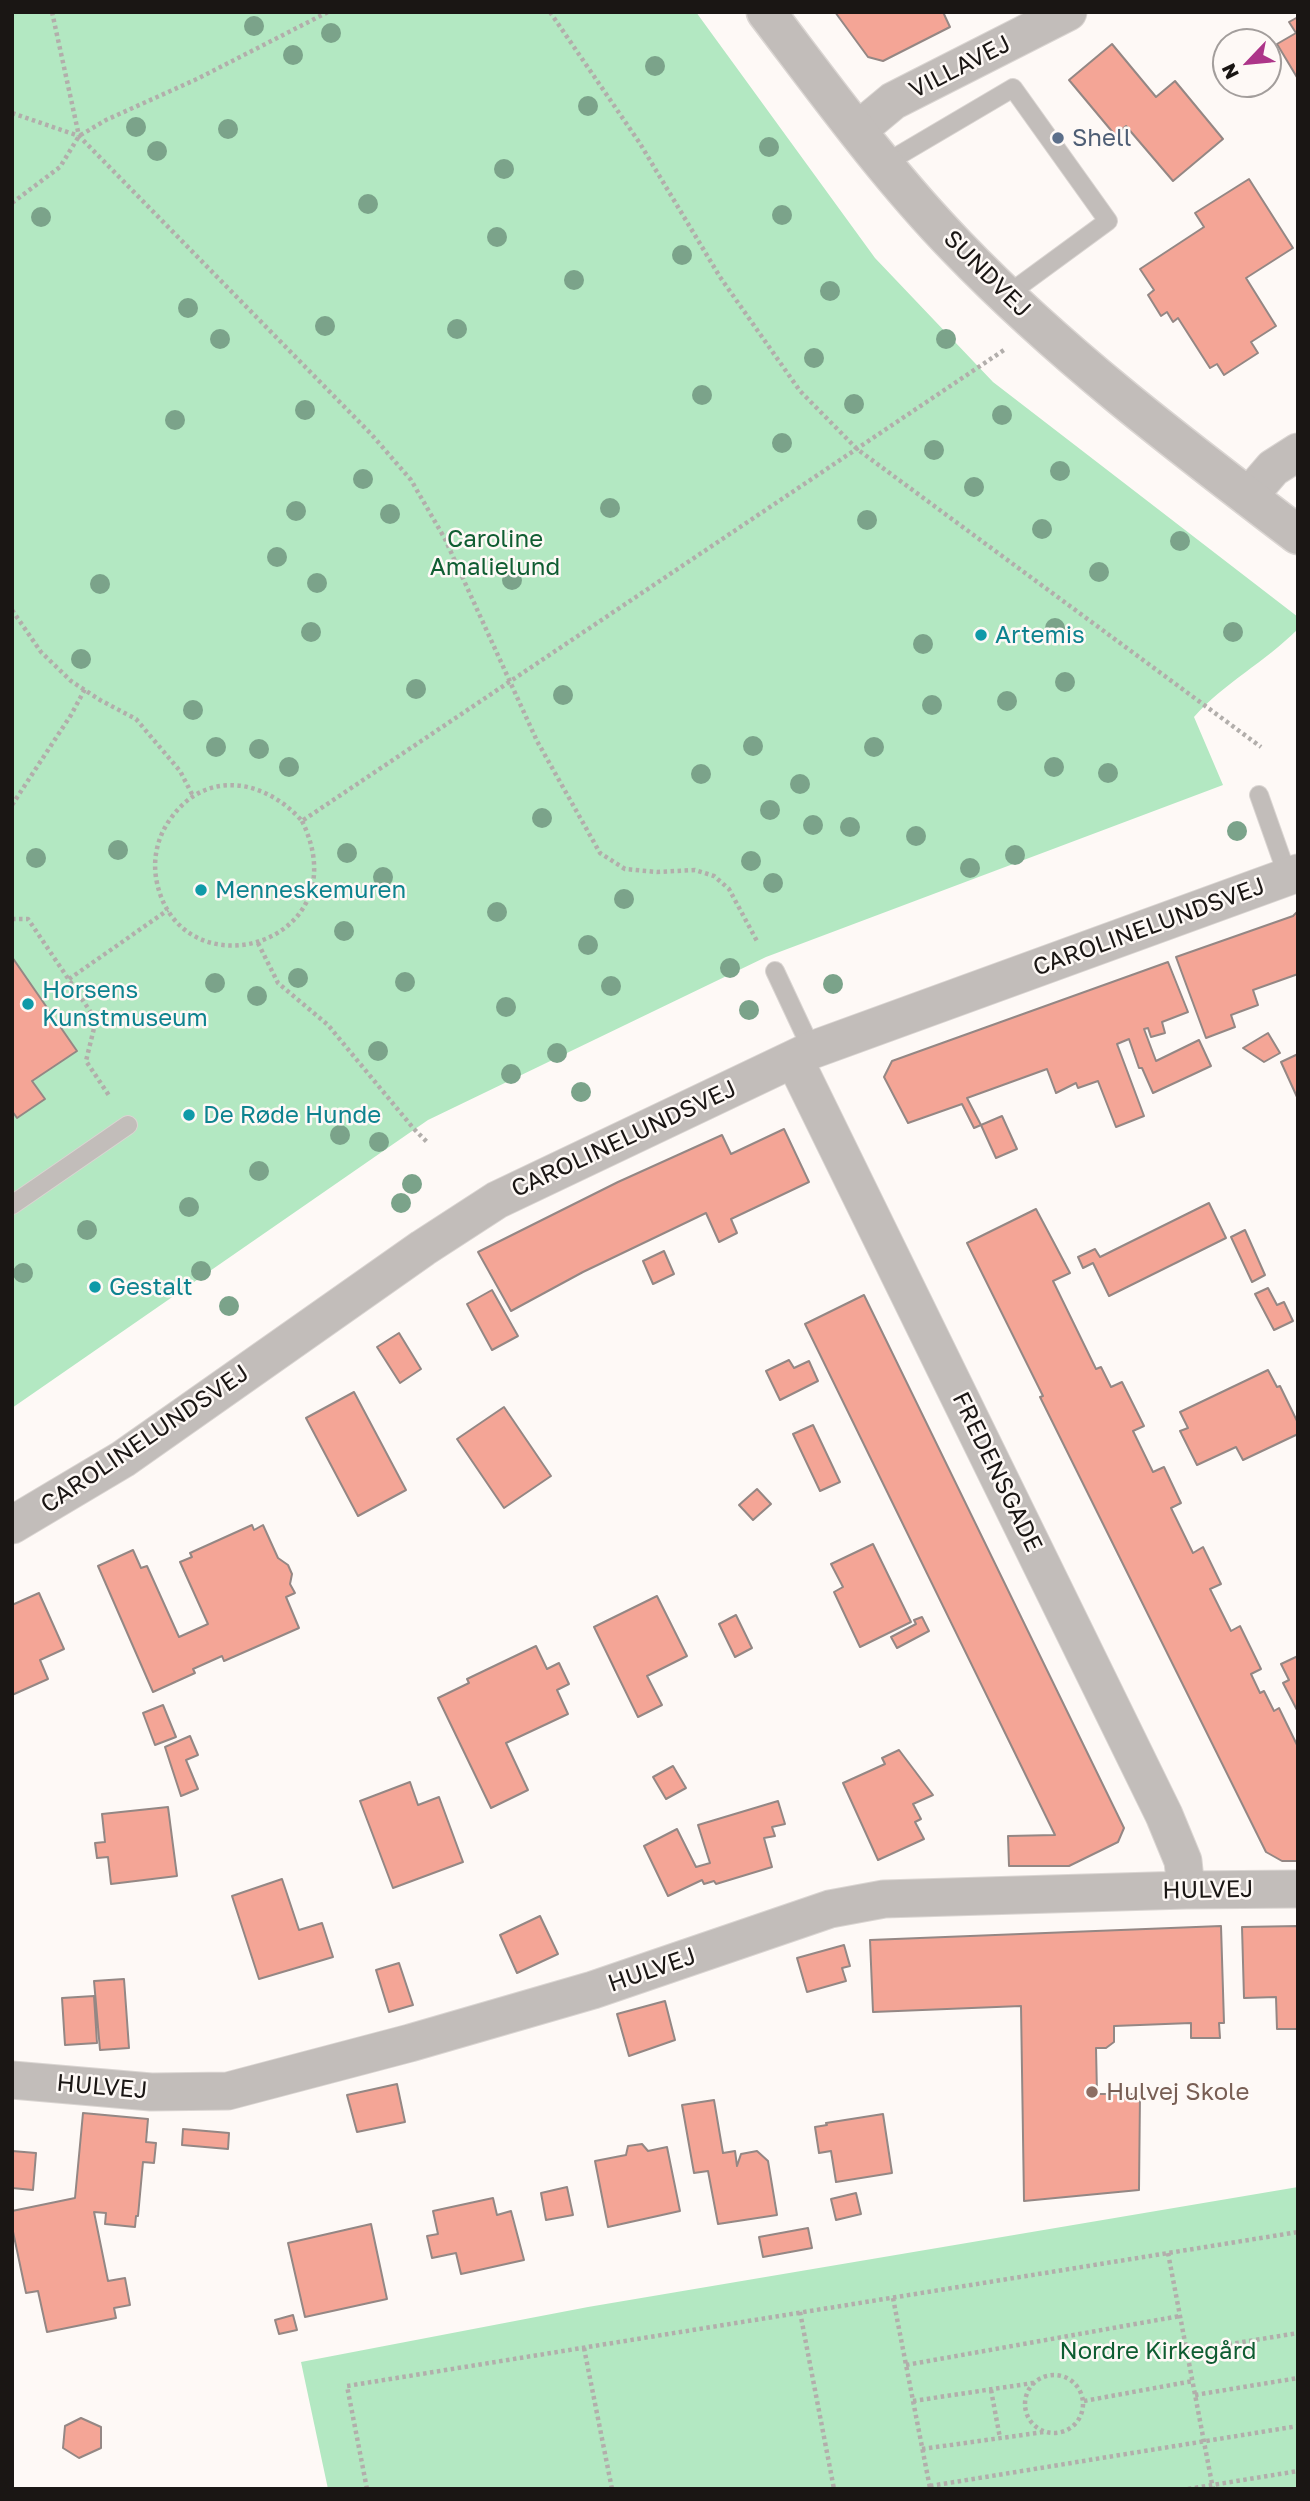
<!DOCTYPE html>
<meta charset="utf-8">
<style>
body{margin:0}
#map{position:relative;width:1310px;height:2501px;overflow:hidden;background:#fef9f6;font-family:"Golos Text",sans-serif}
canvas{display:block}
.frame{position:absolute;inset:0;border:14px solid #1a1614;pointer-events:none}
.north{position:absolute;left:1212px;top:28px;width:70px;height:70px;box-sizing:border-box;background:#fef9f6;border:2px solid #a39e9c;border-radius:50%;rotate:244deg;font-size:19px;font-weight:700;line-height:28px;text-align:center;color:#1a1614}
.north::after{content:'';display:block;margin:auto;width:24px;height:32px;background:#ad3589;clip-path:polygon(50% 0,100% 100%,50% 72%,0 100%)}
</style>
<div id="map">
<canvas width="1310" height="2501"></canvas>
<div class="frame"></div>
<div class="north">N</div>
</div>
<script>
const context = document.querySelector('canvas').getContext('2d');
context.lineJoin = 'round';
function paint(path, color) {
  context.fillStyle = color;
  context.fill(path, 'evenodd');
}
function trace(path, color, width, dash) {
  context.strokeStyle = color;
  context.lineWidth = width;
  context.lineCap = dash ? 'butt' : 'round';
  context.setLineDash(dash || []);
  context.stroke(path);
}
function write(font, color, halo, rows, align = 'center') {
  context.font = font + ' "Golos Text",sans-serif';
  context.lineWidth = 5;
  context.setLineDash([]);
  context.textBaseline = 'middle';
  context.strokeStyle = halo;
  context.fillStyle = color;
  for (const [text, x, y, turn = 0] of rows) {
    context.save();
    context.translate(x, y);
    context.rotate((+turn || 0) * Math.PI / 180);
    context.textAlign = isNaN(turn) ? turn : align;
    if (halo) context.strokeText(text, 0, 0);
    context.fillText(text, 0, 0);
    context.restore();
  }
}
const green = new Path2D(`
 M 12,12 L 696,12 L 875,258 L 993,382 L 1298,617 L 1298,629 C 1265,662 1224,683 1194,717 L 1223,785 L 766,957 L 428,1120 L 12,1408 Z
 M 1298,2187 L 1298,2489 L 328,2489 L 301,2362 L 588,2307 Z`);
const building = new Path2D(`
 M 835,12 L 943,12 L 950,27 L 883,61 L 868,57 Z
 M 1298,17 L 1298,79 L 1277,44 L 1296,33 L 1289,22 Z
 M 1112,44 L 1156,97 L 1175,81 L 1223,139 L 1173,181 L 1126,126 L 1115,135 L 1069,80 Z
 M 1249,179 L 1293,248 L 1246,278 L 1276,326 L 1251,342 L 1258,353 L 1224,375 L 1217,364 L 1210,368 L 1178,318 L 1173,322 L 1167,312 L 1161,316 L 1148,295 L 1154,290 L 1140,269 L 1204,227 L 1195,213 Z
 M 1298,911 L 1298,974 L 1253,990 L 1258,1005 L 1231,1015 L 1235,1027 L 1206,1038 L 1176,957 L 1293,916 Z
 M 12,957 L 77,1051 L 32,1081 L 45,1099 L 17,1118 L 12,1111 Z
 M 1168,962 L 1188,1012 L 1162,1022 L 1165,1033 L 1151,1037 L 1148,1028 L 1144,1029 L 1156,1061 L 1199,1040 L 1211,1066 L 1153,1093 L 1142,1068 L 1139,1068 L 1129,1039 L 1117,1044 L 1144,1116 L 1116,1127 L 1098,1081 L 1078,1088 L 1076,1083 L 1056,1093 L 1047,1069 L 967,1098 L 981,1125 L 974,1128 L 962,1104 L 908,1123 L 884,1077 L 892,1061 Z
 M 1268,1033 L 1280,1053 L 1264,1062 L 1243,1048 Z
 M 1298,1054 L 1298,1096 L 1297,1097 L 1281,1062 Z
 M 1002,1116 L 1017,1149 L 996,1158 L 981,1125 Z
 M 784,1129 L 809,1182 L 731,1219 L 737,1233 L 719,1242 L 706,1213 L 583,1272 L 511,1311 L 478,1252 L 618,1182 L 722,1135 L 731,1154 Z
 M 1209,1203 L 1226,1238 L 1109,1296 L 1093,1263 L 1083,1268 L 1078,1257 L 1095,1249 L 1100,1257 Z
 M 1036,1209 L 1070,1273 L 1053,1281 L 1096,1369 L 1101,1367 L 1111,1387 L 1122,1382 L 1144,1426 L 1133,1431 L 1153,1472 L 1164,1467 L 1181,1503 L 1171,1508 L 1193,1553 L 1203,1547 L 1221,1584 L 1210,1589 L 1231,1631 L 1240,1626 L 1261,1669 L 1251,1674 L 1260,1693 L 1264,1691 L 1274,1711 L 1279,1708 L 1298,1747 L 1298,1861 L 1282,1861 L 1266,1852 L 1040,1397 L 1043,1396 L 967,1243 Z
 M 1245,1230 L 1265,1275 L 1252,1282 L 1231,1237 Z
 M 664,1251 L 674,1274 L 653,1284 L 643,1261 Z
 M 1268,1288 L 1277,1305 L 1284,1302 L 1293,1321 L 1274,1330 L 1255,1294 Z
 M 492,1290 L 518,1336 L 492,1350 L 467,1304 Z
 M 864,1295 L 1124,1828 L 1118,1842 L 1069,1866 L 1009,1866 L 1008,1836 L 1055,1835 L 805,1324 Z
 M 399,1333 L 421,1369 L 400,1383 L 377,1347 Z
 M 789,1360 L 794,1368 L 809,1361 L 818,1381 L 780,1400 L 766,1371 Z
 M 1268,1370 L 1277,1387 L 1280,1386 L 1298,1423 L 1298,1434 L 1243,1460 L 1236,1447 L 1197,1465 L 1180,1431 L 1188,1428 L 1180,1412 Z
 M 354,1392 L 406,1490 L 358,1516 L 306,1418 Z
 M 504,1407 L 551,1476 L 504,1508 L 457,1439 Z
 M 813,1425 L 840,1482 L 820,1491 L 793,1434 Z
 M 757,1489 L 771,1504 L 753,1520 L 739,1505 Z
 M 252,1525 L 254,1530 L 263,1525 L 278,1558 L 288,1565 L 292,1574 L 290,1584 L 295,1593 L 286,1597 L 299,1628 L 224,1661 L 222,1656 L 193,1669 L 195,1673 L 153,1692 L 98,1566 L 133,1550 L 141,1568 L 147,1566 L 179,1637 L 208,1624 L 180,1562 L 192,1557 L 190,1553 Z
 M 873,1544 L 911,1622 L 860,1647 L 834,1592 L 843,1587 L 831,1564 Z
 M 39,1593 L 64,1649 L 40,1660 L 48,1679 L 12,1695 L 12,1605 Z
 M 657,1596 L 687,1656 L 647,1676 L 662,1705 L 638,1717 L 594,1627 Z
 M 736,1615 L 752,1648 L 735,1657 L 719,1624 Z
 M 922,1617 L 929,1631 L 897,1648 L 891,1637 L 916,1624 L 914,1620 Z
 M 536,1646 L 547,1669 L 559,1663 L 569,1684 L 557,1690 L 568,1714 L 506,1743 L 528,1790 L 491,1808 L 438,1698 L 469,1683 L 467,1679 Z
 M 1298,1656 L 1298,1712 L 1283,1683 L 1289,1680 L 1281,1664 Z
 M 163,1705 L 176,1737 L 155,1745 L 143,1713 Z
 M 190,1736 L 198,1755 L 186,1760 L 198,1789 L 181,1796 L 165,1747 Z
 M 899,1750 L 933,1795 L 913,1804 L 921,1819 L 915,1822 L 924,1839 L 878,1860 L 843,1783 L 885,1764 L 882,1758 Z
 M 673,1766 L 686,1788 L 666,1799 L 653,1777 Z
 M 410,1782 L 418,1805 L 439,1797 L 463,1862 L 393,1888 L 360,1801 Z
 M 778,1801 L 785,1824 L 772,1827 L 775,1836 L 764,1838 L 772,1867 L 716,1884 L 714,1881 L 704,1884 L 702,1880 L 668,1896 L 644,1846 L 677,1829 L 696,1867 L 710,1863 L 698,1825 Z
 M 168,1807 L 177,1876 L 111,1884 L 108,1857 L 97,1858 L 95,1843 L 105,1842 L 102,1814 Z
 M 282,1879 L 299,1930 L 322,1923 L 333,1957 L 259,1979 L 232,1896 Z
 M 540,1916 L 558,1954 L 517,1973 L 500,1935 Z
 M 1221,1926 L 1224,2023 L 1219,2023 L 1220,2038 L 1191,2038 L 1191,2023 L 1114,2026 L 1114,2042 L 1106,2048 L 1096,2048 L 1097,2094 L 1140,2094 L 1139,2190 L 1024,2201 L 1021,2006 L 873,2012 L 870,1940 Z
 M 1298,1926 L 1298,2029 L 1277,2029 L 1276,1997 L 1244,1998 L 1242,1927 Z
 M 844,1945 L 850,1966 L 842,1968 L 846,1981 L 807,1992 L 797,1958 Z
 M 399,1963 L 413,2005 L 389,2012 L 376,1970 Z
 M 124,1979 L 129,2048 L 100,2050 L 94,1981 Z
 M 94,1996 L 97,2043 L 65,2045 L 62,1998 Z
 M 665,2001 L 675,2040 L 629,2056 L 617,2014 Z
 M 397,2084 L 405,2122 L 357,2132 L 347,2095 Z
 M 714,2100 L 723,2153 L 735,2151 L 737,2166 L 741,2154 L 757,2151 L 768,2161 L 777,2215 L 718,2224 L 708,2171 L 694,2173 L 682,2105 Z
 M 83,2113 L 148,2119 L 146,2142 L 156,2143 L 154,2163 L 143,2162 L 138,2216 L 136,2216 L 135,2227 L 105,2224 L 106,2213 L 94,2212 L 108,2281 L 125,2278 L 130,2305 L 114,2308 L 116,2318 L 47,2332 L 38,2291 L 26,2293 L 12,2227 L 12,2211 L 75,2198 Z
 M 883,2114 L 892,2173 L 836,2182 L 831,2151 L 819,2153 L 815,2127 L 827,2125 L 826,2123 Z
 M 183,2129 L 229,2133 L 228,2149 L 182,2145 Z
 M 642,2144 L 648,2151 L 667,2147 L 680,2211 L 608,2227 L 595,2161 L 626,2155 L 628,2146 Z
 M 12,2151 L 36,2153 L 33,2190 L 12,2188 Z
 M 567,2187 L 573,2215 L 546,2220 L 541,2193 Z
 M 856,2193 L 861,2214 L 836,2220 L 831,2199 Z
 M 493,2198 L 497,2215 L 511,2211 L 524,2260 L 461,2274 L 456,2253 L 432,2258 L 427,2236 L 438,2234 L 433,2211 Z
 M 371,2224 L 387,2299 L 305,2317 L 288,2243 Z
 M 808,2228 L 812,2248 L 763,2257 L 759,2237 Z
 M 293,2315 L 297,2330 L 279,2334 L 275,2320 Z
 M 81,2418 L 101,2427 L 101,2448 L 79,2458 L 63,2448 L 65,2426 Z`);
const path = new Path2D(`
 M 52,12 L 79,136
 M 550,12 L 639,142 L 720,277 L 800,391 L 857,449 L 1261,747
 M 12,113 L 79,136 L 372,435 L 411,480 L 445,539 L 537,741 L 600,853 L 625,869 L 657,872 L 695,870 L 714,876 L 729,889 L 758,943
 M 12,203 L 60,167 L 79,136 L 106,120 L 197,79 L 328,12
 M 12,610 L 41,652 L 71,681 L 100,700 L 136,719 L 180,771 L 193,796
 M 12,805 L 71,715 L 85,689
 M 302,821 C 362,944 182,996 157,883 C 152,860 157,837 171,818 C 207,768 266,780 302,821 L 1004,350
 M 12,919 L 28,919 L 96,1020 L 86,1061 L 110,1097
 M 258,943 L 278,983 L 328,1025 L 414,1129 L 428,1143
 M 69,979 L 168,910
 M 1168,2253 L 1213,2489
 M 893,2298 L 930,2488
 M 800,2312 L 834,2489
 M 584,2348 L 612,2489
 M 1187,2351 L 1298,2333
 M 906,2365 L 1180,2316
 M1025 2404a29 29 0 1 1 58 0a29 29 0 1 1-58 0Z
 M 991,2390 L 1000,2438
 M 1195,2395 L 1298,2378
 M 913,2401 L 1033,2383
 M 1084,2401 L 1193,2381
 M 922,2449 L 1044,2432
 M 930,2486 L 1298,2426
 M 367,2489 L 347,2386 L 1298,2232
 M 1188,2489 L 1298,2471`);
const service = new Path2D(`
 M 884,164 L 1013,88 L 1108,221 L 1007,295
 M 1259,795 L 1288,877
 M 775,971 L 812,1050
 M 12,1205 L 128,1125`);
const minor = new Path2D(`
 M 857,131 L 893,101 L 1068,12
 M 1248,497 L 1273,468 L 1298,452
 M 794,1059 L 1164,1815 L 1183,1861 L 1186,1890
 M 12,1525 L 123,1459 L 423,1248 L 497,1200 L 812,1050 L 1298,873
 M 12,2080 L 151,2092 L 228,2091 L 410,2043 L 593,1990 L 830,1909 L 884,1899 L 1186,1890 L 1298,1889`);
const tertiary = new Path2D(`
 M 766,12 C 827,92 887,175 957,247 C 1060,354 1180,445 1298,535`);
const trees = [
 [254,26],
 [331,33],
 [293,55],
 [655,66],
 [588,106],
 [136,127],
 [228,129],
 [769,147],
 [157,151],
 [504,169],
 [368,204],
 [782,215],
 [41,217],
 [497,237],
 [682,255],
 [574,280],
 [830,291],
 [188,308],
 [325,326],
 [457,329],
 [220,339],
 [946,339],
 [814,358],
 [702,395],
 [854,404],
 [305,410],
 [1002,415],
 [175,420],
 [782,443],
 [934,450],
 [1060,471],
 [363,479],
 [974,487],
 [610,508],
 [296,511],
 [390,514],
 [867,520],
 [1042,529],
 [1180,541],
 [277,557],
 [1099,572],
 [512,580],
 [317,583],
 [100,584],
 [1055,628],
 [311,632],
 [1233,632],
 [923,644],
 [81,659],
 [1065,682],
 [416,689],
 [563,695],
 [1007,701],
 [932,705],
 [193,710],
 [753,746],
 [216,747],
 [874,747],
 [259,749],
 [289,767],
 [1054,767],
 [1108,773],
 [701,774],
 [800,784],
 [770,810],
 [542,818],
 [813,825],
 [850,827],
 [1237,831],
 [916,836],
 [118,850],
 [347,853],
 [1015,855],
 [36,858],
 [751,861],
 [970,868],
 [383,877],
 [773,883],
 [624,899],
 [497,912],
 [344,931],
 [588,945],
 [730,968],
 [298,978],
 [405,982],
 [215,983],
 [833,984],
 [611,986],
 [257,996],
 [506,1007],
 [749,1010],
 [378,1051],
 [557,1053],
 [511,1074],
 [581,1092],
 [340,1135],
 [379,1142],
 [259,1171],
 [412,1184],
 [401,1203],
 [189,1207],
 [87,1230],
 [201,1271],
 [23,1273],
 [229,1306]
];
const markers = [
 [1058,138,7,"#5c6f8a"],
 [981,635,7,"#0f9aa8"],
 [201,890,7,"#0f9aa8"],
 [28,1004,7,"#0f9aa8"],
 [189,1115,7,"#0f9aa8"],
 [95,1287,7,"#0f9aa8"],
 [1092,2092,7,"#8d6e63"]
];
const streetNames = [
 ["VILLAVEJ",960,67,-27],
 ["SUNDVEJ",987,274,45],
 ["CAROLINELUNDSVEJ",1149,927,-20],
 ["CAROLINELUNDSVEJ",624,1139,-25],
 ["CAROLINELUNDSVEJ",145,1439,-34],
 ["FREDENSGADE",997,1472,64],
 ["HULVEJ",1208,1890,-1],
 ["HULVEJ",652,1970,-19],
 ["HULVEJ",102,2087,5]
];
const serviceNames = [
 ["Shell",1072,138]
];
const parkNames = [
 ["Caroline",495,539],
 ["Amalielund",495,567],
 ["Nordre Kirkegård",1158,2351]
];
const cultureNames = [
 ["Artemis",995,635],
 ["Menneskemuren",215,890],
 ["Horsens",42,990],
 ["Kunstmuseum",42,1018],
 ["De Røde Hunde",203,1115],
 ["Gestalt",109,1287]
];
const educationNames = [
 ["Hulvej Skole",1106,2092]
];
paint(green, '#b3e8c2');
paint(building, '#f4a596');
trace(building, '#948784', 2);
trace(service, '#dad5d2', 20);
trace(minor, '#dad5d2', 39);
trace(tertiary, '#dad5d2', 41);
trace(path, '#b2aeab', 4.5, [3.5, 3.5]);
trace(service, '#c2bdba', 18);
trace(minor, '#c2bdba', 37);
trace(tertiary, '#c2bdba', 38);
context.fillStyle = '#7ba38a';
for (const [x, y] of trees) {
  context.beginPath();
  context.arc(x, y, 10, 0, 2 * Math.PI);
  context.fill();
}
for (const [x, y, r, color] of markers) {
  const dot = new Path2D();
  dot.arc(x, y, r, 0, 2 * Math.PI);
  context.fillStyle = color;
  context.fill(dot);
  trace(dot, '#fef9f6', 2.5);
}
write('24px', '#1a1614', '#fef9f6', streetNames);
write('24px', '#4e5e75', '#fef9f6', serviceNames, 'left');
write('24px', '#0f5d32', '#fef9f6', parkNames);
write('24px', '#0d838f', '#fef9f6', cultureNames, 'left');
write('24px', '#785e54', '#fef9f6', educationNames, 'left');
</script>
